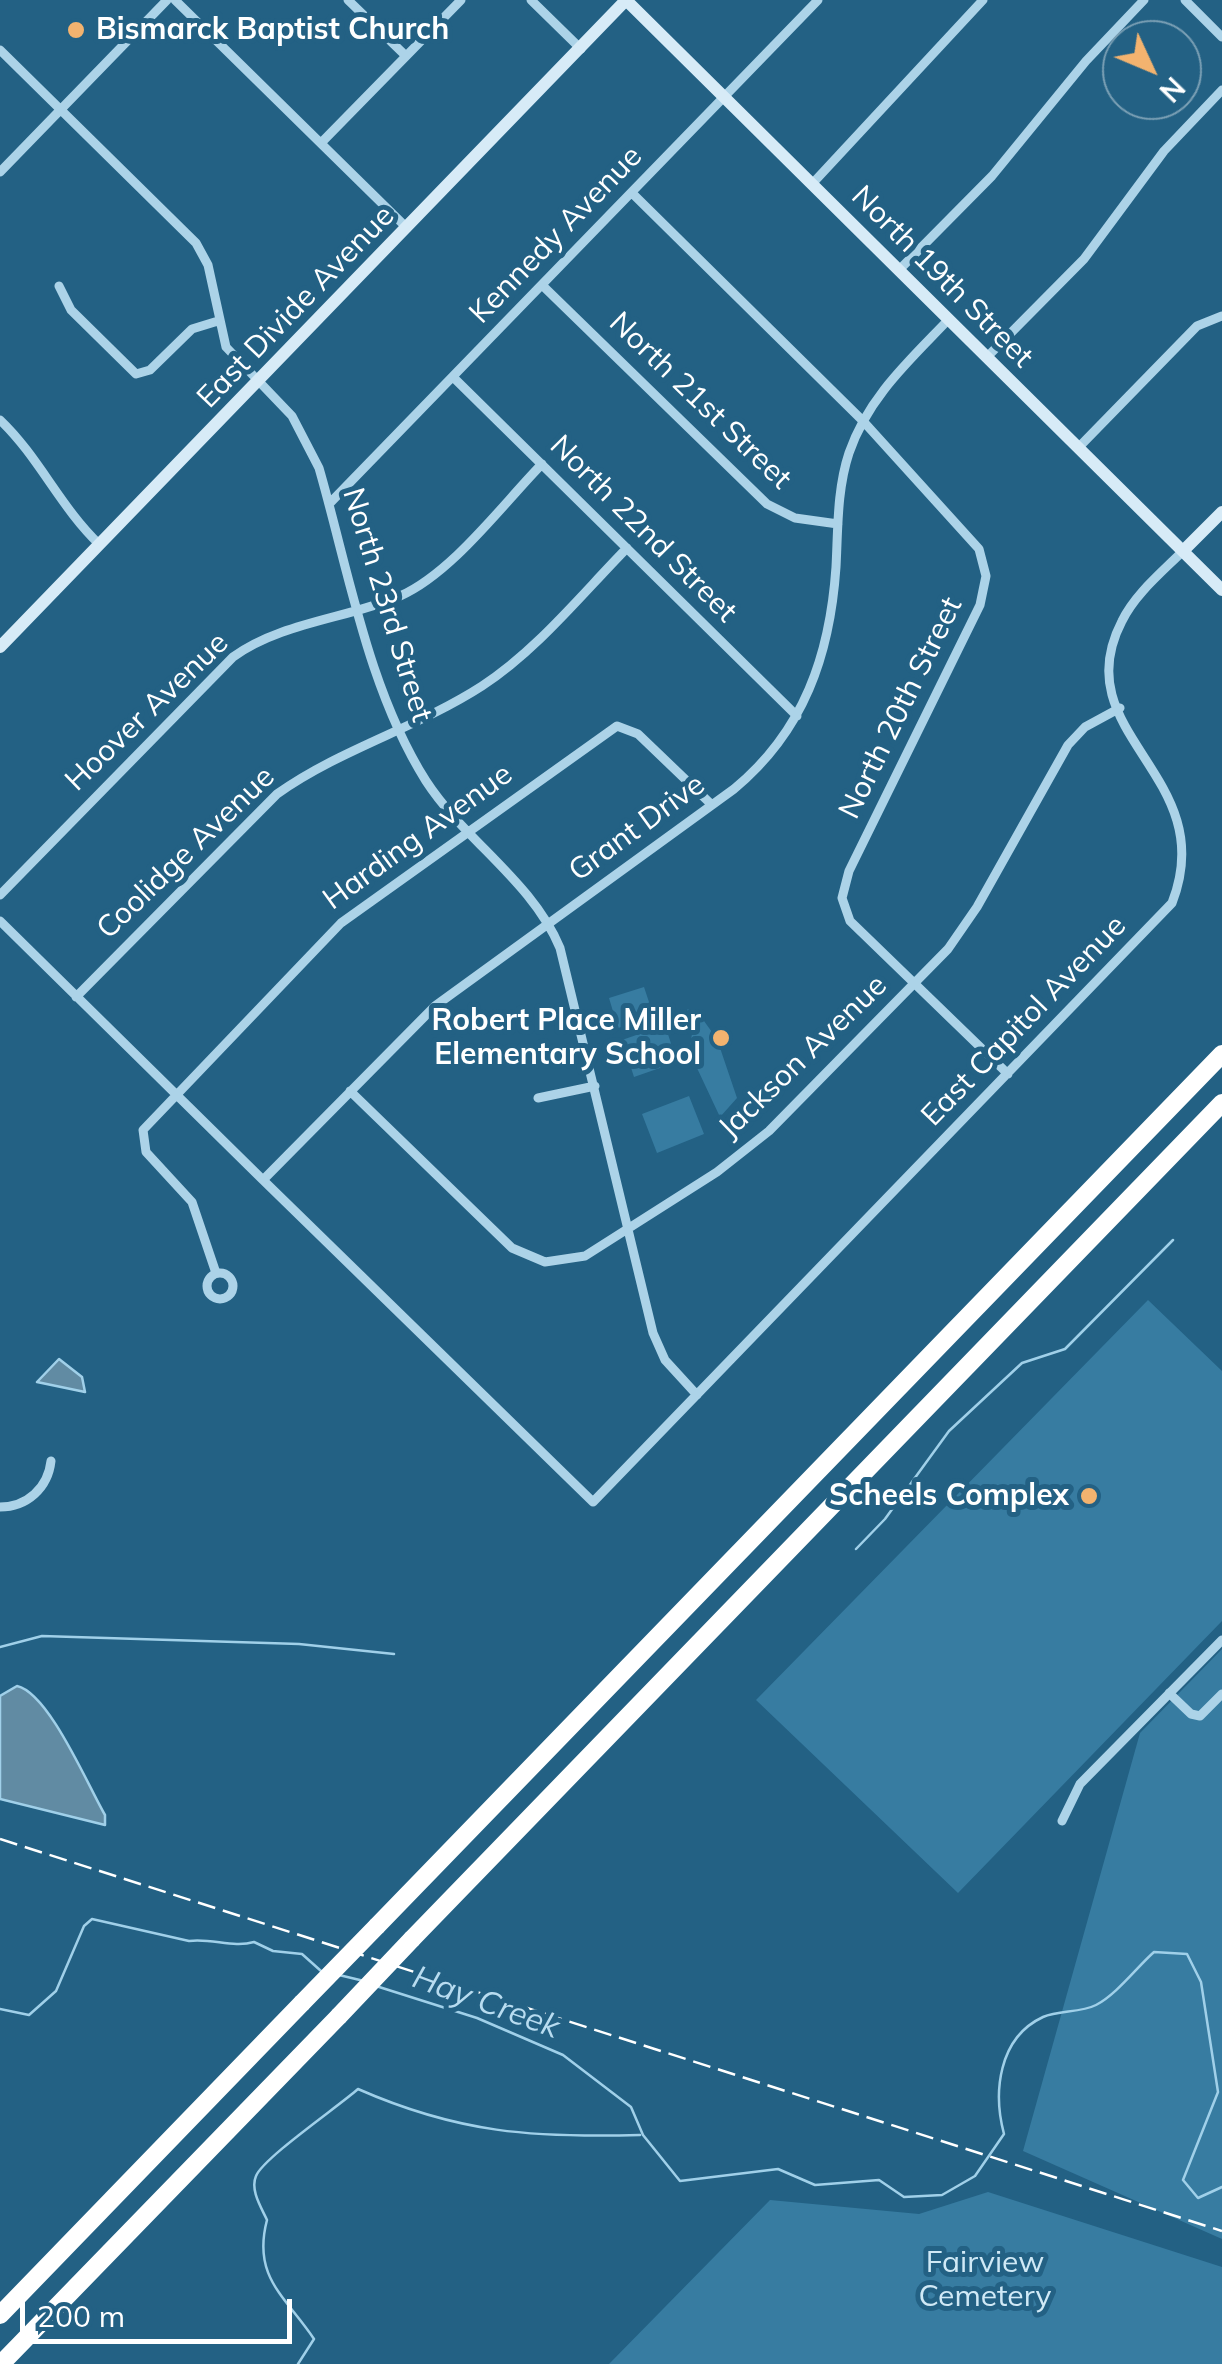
<!DOCTYPE html>
<style>
body{margin:0}
#map{position:relative;width:1222px;height:2364px;overflow:hidden;background:#236184;font-family:Mulish,sans-serif}
canvas{display:block}
.north{position:absolute;left:1102px;top:20px;width:100px;height:100px;box-sizing:border-box;background:#236184;border:2px solid #7ba0b5;border-radius:50%;rotate:134deg;font-size:28px;font-weight:700;line-height:40px;text-align:center;color:#fff}
.north::after{content:'';display:block;margin:auto;width:35px;height:45px;background:#f3b36f;clip-path:polygon(50% 0,100% 100%,50% 72%,0 100%)}
.scale{position:absolute;left:20px;top:2299px;width:272px;height:45px;box-sizing:border-box;border:5px solid #fff;border-top:0;padding-left:12px;font-size:30px;line-height:35px;white-space:nowrap;color:#fff;-webkit-text-stroke:8px #236184;paint-order:stroke}
</style>
<div id="map">
<canvas width="1222" height="2364"></canvas>
<div class="north">N</div>
<div class="scale">200 m</div>
</div>
<script>
const context = document.querySelector('canvas').getContext('2d');
context.lineJoin = 'round';
function paint(path, color) {
  context.fillStyle = color;
  context.fill(path, 'evenodd');
}
function trace(path, color, width, dash) {
  context.strokeStyle = color;
  context.lineWidth = width;
  context.lineCap = dash ? 'butt' : 'round';
  context.setLineDash(dash || []);
  context.stroke(path);
}
function write(font, color, halo, rows, align = 'center') {
  context.font = font + ' Mulish,sans-serif';
  context.lineWidth = 10;
  context.setLineDash([]);
  context.textBaseline = 'middle';
  context.strokeStyle = halo;
  context.fillStyle = color;
  for (const [text, x, y, turn = 0] of rows) {
    context.save();
    context.translate(x, y);
    context.rotate((+turn || 0) * Math.PI / 180);
    context.textAlign = isNaN(turn) ? turn : align;
    if (halo) context.strokeText(text, 0, 0);
    context.fillText(text, 0, 0);
    context.restore();
  }
}
const green = new Path2D(`
 M 644,987 L 654,1017 L 618,1028 L 609,998 Z
 M 688,1009 L 704,1021 L 717,1039 L 737,1098 L 720,1117 L 689,1051 L 692,1034 L 681,1018 Z
 M 665,1025 L 677,1062 L 634,1077 L 622,1040 Z
 M 689,1096 L 704,1134 L 657,1153 L 642,1114 Z
 M 1148,1300 L 1222,1371 L 1222,1621 L 958,1893 L 756,1700 Z
 M 1222,1649 L 1222,2239 L 1023,2151 L 1140,1733 Z
 M 988,2192 L 1222,2267 L 1222,2364 L 609,2364 L 770,2200 L 919,2214 Z`);
const water = new Path2D(`
 M 59,1359 L 82,1377 L 85,1392 L 37,1382 Z
 M 17,1686 C 49,1693 88,1786 105,1815 L 105,1825 L 0,1799 L 0,1696 Z`);
const stream = new Path2D(`
 M 856,1549 L 885,1519 L 949,1431 L 1022,1363 L 1065,1349 L 1173,1240
 M 0,1647 L 42,1636 L 299,1644 L 394,1654
 M 339,1975 L 364,1981
 M 376,1986 L 477,2018 L 563,2055 L 631,2107 L 643,2135 L 680,2181 L 778,2169 L 815,2185 L 879,2180 L 904,2197 L 942,2195 L 975,2176 L 1004,2134 C 993,2093 998,2038 1043,2017 C 1059,2010 1080,2013 1096,2005 C 1116,1995 1137,1967 1154,1952 L 1187,1954 L 1201,1982 L 1218,2092 L 1183,2180 L 1198,2198 L 1222,2187
 M 0,2009 L 29,2015 L 56,1991 L 84,1926 L 92,1919 L 189,1941 C 212,1938 233,1948 254,1942 L 273,1951 L 302,1954 L 321,1971
 M 298,2364 L 314,2339 C 285,2296 252,2277 267,2220 C 261,2207 250,2190 256,2176 C 263,2158 339,2106 358,2089 C 458,2133 533,2138 640,2135`);
const street = new Path2D(`
 M 175,0 L 407,228
 M 348,0 L 406,56
 M 531,0 L 581,49
 M 1185,0 L 1222,37
 M 0,50 L 196,243 L 208,265 L 226,347 L 292,416 L 319,468 C 349,572 368,689 426,781 C 465,841 532,881 560,948 L 653,1333 L 665,1360 L 697,1395
 M 321,143 L 461,0
 M 0,172 L 167,0
 M 812,184 L 983,0
 M 632,193 L 863,421 L 979,549 L 986,576 L 980,605 L 849,871 L 842,898 L 850,921 L 1008,1074
 M 899,270 L 992,176 L 1086,61 L 1144,0
 M 542,285 L 767,504 L 795,518 L 838,524
 M 59,286 L 71,310 L 136,374 L 150,370 L 192,329 L 218,321
 M 987,357 L 1084,259 L 1164,151 L 1222,90
 M 453,377 L 797,716
 M 0,420 C 39,457 60,507 100,545
 M 1079,447 L 1197,326 L 1222,316
 M 329,504 L 818,0
 M 0,895 L 233,657 C 282,622 346,619 400,596 C 452,573 502,505 542,464
 M 0,921 L 263,1180 L 435,1006 L 734,789 C 804,731 830,655 836,567 C 838,529 837,489 849,453 C 868,397 910,360 949,319
 M 76,997 L 277,794 C 340,749 417,728 482,686 C 537,650 581,595 627,548
 M 350,1091 L 512,1248 L 545,1262 L 585,1256 L 717,1172 L 769,1131 L 948,949 L 977,907 L 1068,745 L 1085,727 L 1120,708
 M 538,1098 L 595,1086
 M 263,1180 L 593,1502 L 1172,903 C 1222,775 1063,734 1122,621 C 1135,594 1162,572 1183,551
 M 216,1273 L 192,1202 L 146,1152 L 143,1130 L 341,923 L 617,726 L 638,734 L 712,805
 M207 1286a13 13 0 1 1 26 0a13 13 0 1 1-26 0Z
 M 0,1507 C 27,1507 48,1488 51,1461
 M 1169,1693 L 1191,1714 L 1200,1716 L 1222,1694
 M 1062,1821 L 1080,1784 L 1222,1640`);
const secondary = new Path2D(`
 M 626,0 L 1222,590
 M 1183,551 L 1222,512
 M 0,647 L 626,0`);
const highway = new Path2D(`
 M 377,1926 L 1222,1054
 M 412,1939 L 1222,1103
 M 0,2315 L 302,2003
 M 1,2364 L 339,2016`);
const rail = new Path2D(`
 M 0,1839 L 1222,2231`);
const highwayBridge = new Path2D(`
 M 302,2003 L 377,1926
 M 339,2016 L 412,1939`);
const markers = [
 [76,30,10,"#f3b36f"],
 [721,1038,10,"#f3b36f"],
 [1089,1496,10,"#f3b36f"]
];
const poiNames = [
 ["Bismarck Baptist Church",96,30,"left"],
 ["Robert Place Miller",701,1021],
 ["Elementary School",701,1055],
 ["Scheels Complex",1069,1496]
];
const streetNames = [
 ["Kennedy Avenue",556,235,-46],
 ["North 19th Street",942,277,45],
 ["East Divide Avenue",296,307,-46],
 ["North 21st Street",700,401,44],
 ["North 22nd Street",643,529,45],
 ["North 23rd Street",387,605,73],
 ["North 20th Street",901,708,-64],
 ["Hoover Avenue",147,712,-44],
 ["Grant Drive",637,828,-36],
 ["Harding Avenue",418,837,-36],
 ["Coolidge Avenue",186,853,-44],
 ["East Capitol Avenue",1024,1021,-46],
 ["Jackson Avenue",803,1057,-44]
];
const parkNames = [
 ["Fairview",985,2263],
 ["Cemetery",985,2297]
];
const waterNames = [
 ["Hay Creek",486,2003,20]
];
paint(green, '#377ca1');
paint(water, '#618ba3');
trace(water, '#a0d0e9', 2.5);
trace(stream, '#a0d0e9', 2.5);
trace(street, '#acd3e8', 9);
trace(secondary, '#d7ebf7', 12);
trace(highway, '#fff', 18);
trace(rail, '#fff', 2.5, [18, 8]);
trace(highwayBridge, '#fff', 18);
for (const [x, y, r, color] of markers) {
  const dot = new Path2D();
  dot.arc(x, y, r, 0, 2 * Math.PI);
  context.fillStyle = color;
  context.fill(dot);
  trace(dot, '#236184', 4);
}
write('bold 30px', '#fff', '#236184', poiNames, 'right');
write('30px', '#fff', '#236184', streetNames);
write('30px', '#d0e9f6', '#236184', parkNames);
write('italic 32px', '#b8dcf0', '#236184', waterNames);
</script>
